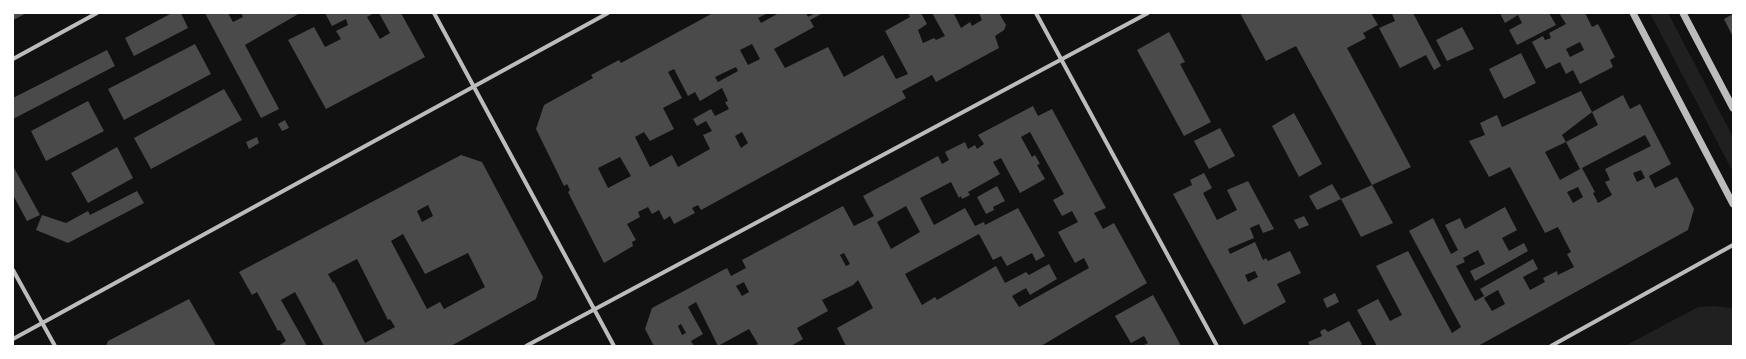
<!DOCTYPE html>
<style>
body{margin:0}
#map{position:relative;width:1746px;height:359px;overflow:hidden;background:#111;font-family:"IBM Plex Sans",sans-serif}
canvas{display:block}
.frame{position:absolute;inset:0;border:14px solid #fff;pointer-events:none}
</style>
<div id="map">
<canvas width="1746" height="359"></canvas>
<div class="frame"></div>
</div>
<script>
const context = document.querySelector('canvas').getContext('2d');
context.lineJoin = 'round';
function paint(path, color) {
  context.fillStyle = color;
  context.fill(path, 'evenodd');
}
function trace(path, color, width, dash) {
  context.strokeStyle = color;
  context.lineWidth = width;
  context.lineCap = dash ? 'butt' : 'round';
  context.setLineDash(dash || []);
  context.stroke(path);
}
const green = new Path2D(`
 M 1650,13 L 1668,13 L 1733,137 L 1733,172 Z
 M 1713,306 L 1733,308 L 1733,346 L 1625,346 L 1698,307 Z`);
const building = new Path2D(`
 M 13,13 L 27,13 L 13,20 Z
 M 172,13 L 181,13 L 188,28 L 134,56 L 125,38 Z
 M 205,13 L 228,13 L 233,22 L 243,17 L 241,13 L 300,13 L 245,45 L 279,109 L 261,118 Z
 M 325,13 L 374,13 L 367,17 L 380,39 L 390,33 L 379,13 L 401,13 L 425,57 L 326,109 L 288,40 L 314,27 L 325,47 L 341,39 L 336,31 L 348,25 L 346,19 L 332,26 Z
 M 713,13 L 768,13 L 758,18 L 761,23 L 777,14 L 777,13 L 806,13 L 808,17 L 815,13 L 823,13 L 810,20 L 814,27 L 774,49 L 785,68 L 828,47 L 844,77 L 883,55 L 896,79 L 908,74 L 885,31 L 910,17 L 908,13 L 921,13 L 927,24 L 918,30 L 923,43 L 934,38 L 936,40 L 945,36 L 932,13 L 956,13 L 954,14 L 961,28 L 970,22 L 972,26 L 982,20 L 979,13 L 999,13 L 1006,25 L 1004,30 L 995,36 L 999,48 L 936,82 L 932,75 L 902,91 L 906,98 L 701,210 L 698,205 L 692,208 L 695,213 L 674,224 L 670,216 L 664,220 L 659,210 L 652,214 L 648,207 L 638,212 L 640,217 L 627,224 L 636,240 L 632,242 L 633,246 L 604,263 L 568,192 L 570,190 L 567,184 L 564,186 L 536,129 L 544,105 L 593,78 L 591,75 L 619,60 L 621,63 ZM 752,44 L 760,59 L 748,65 L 740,50 ZM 736,67 L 738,71 L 718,82 L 715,77 ZM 674,69 L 688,96 L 695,92 L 700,101 L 722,88 L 728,101 L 725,102 L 729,109 L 715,116 L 711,109 L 693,119 L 697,126 L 706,121 L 712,131 L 703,135 L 710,149 L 678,167 L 672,155 L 650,167 L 635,137 L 644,132 L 650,141 L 674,129 L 663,108 L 682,98 L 668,72 ZM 742,132 L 748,143 L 741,148 L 735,136 ZM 620,157 L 631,176 L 608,188 L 598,168 Z
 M 1240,13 L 1371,13 L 1378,25 L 1363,33 L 1366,38 L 1347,48 L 1411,167 L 1372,185 L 1296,46 L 1266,61 Z
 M 1413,13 L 1441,66 L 1434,70 L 1426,55 L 1400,68 L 1379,28 L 1395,21 L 1392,14 L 1393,13 Z
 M 1500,13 L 1549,13 L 1556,25 L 1517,45 L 1509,30 L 1522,23 L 1518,15 L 1505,23 Z
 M 1559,13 L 1585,13 L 1592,27 L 1598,24 L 1615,57 L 1610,60 L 1613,67 L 1580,84 L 1573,70 L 1566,74 L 1560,62 L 1546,69 L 1532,42 L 1543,36 L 1545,40 L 1551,38 L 1549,33 L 1566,24 ZM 1580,42 L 1584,50 L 1570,57 L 1566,49 Z
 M 1733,14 L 1733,37 L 1724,19 Z
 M 1462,27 L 1474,49 L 1447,61 L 1436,40 Z
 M 1169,32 L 1185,62 L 1180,64 L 1211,122 L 1184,136 L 1137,50 Z
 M 195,44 L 211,74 L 124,120 L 108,89 Z
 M 107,50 L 115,66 L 13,119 L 13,98 Z
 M 1521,53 L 1536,83 L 1504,99 L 1489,69 Z
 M 224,89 L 242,120 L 151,169 L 134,138 Z
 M 1581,91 L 1592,112 L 1562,135 L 1566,142 L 1598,125 L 1592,112 L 1623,95 L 1630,109 L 1640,104 L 1671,164 L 1649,176 L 1655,188 L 1677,177 L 1694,209 L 1688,230 L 1478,346 L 1377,346 L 1357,310 L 1378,299 L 1390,321 L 1402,315 L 1376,266 L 1408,251 L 1452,333 L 1461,327 L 1409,231 L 1433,218 L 1451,254 L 1458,250 L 1445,225 L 1460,218 L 1465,229 L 1505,207 L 1517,230 L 1502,238 L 1509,251 L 1524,243 L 1528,251 L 1475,281 L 1470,271 L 1485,264 L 1478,250 L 1463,258 L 1465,262 L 1456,266 L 1475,301 L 1484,296 L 1480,289 L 1533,259 L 1538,269 L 1523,277 L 1530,290 L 1545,282 L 1543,278 L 1557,271 L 1558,275 L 1574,267 L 1567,254 L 1571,252 L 1558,227 L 1545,233 L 1510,167 L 1489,177 L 1469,141 L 1485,135 L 1480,123 L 1497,115 L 1502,127 ZM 1645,135 L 1651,146 L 1605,169 L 1610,180 L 1605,182 L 1612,195 L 1598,203 L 1593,193 L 1595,192 L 1582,168 ZM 1566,142 L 1580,169 L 1560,180 L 1545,152 ZM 1641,170 L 1645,178 L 1637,182 L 1633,173 ZM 1578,187 L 1583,197 L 1573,203 L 1567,192 ZM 1498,290 L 1505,304 L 1492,311 L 1484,298 Z
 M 88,101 L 104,131 L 46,161 L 31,131 Z
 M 1033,106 L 1038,116 L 1052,109 L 1106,208 L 1094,213 L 1103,229 L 1114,223 L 1147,283 L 1041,346 L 846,346 L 837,328 L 873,308 L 858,280 L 853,285 L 822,300 L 828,311 L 797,328 L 803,339 L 791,346 L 754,346 L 758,344 L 749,329 L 718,346 L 696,302 L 688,307 L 703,334 L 691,341 L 694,346 L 654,346 L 645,329 L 652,308 L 727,268 L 731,276 L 746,268 L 742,260 L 843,206 L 854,226 L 874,216 L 863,196 L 938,156 L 942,164 L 949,160 L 945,152 L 965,142 L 968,149 L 975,145 L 977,149 L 984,144 L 978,135 ZM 1030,132 L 1064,194 L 1053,200 L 1062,216 L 1072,211 L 1078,222 L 1058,232 L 1075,263 L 1084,258 L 1089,268 L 1019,307 L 1012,296 L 1026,288 L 1030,295 L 1057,279 L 1049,264 L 1029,275 L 1026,272 L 1005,283 L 996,266 L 937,300 L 935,297 L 922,305 L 905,274 L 979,234 L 993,260 L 1001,256 L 1007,266 L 1032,253 L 1036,261 L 1045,256 L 1018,208 L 985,225 L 984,222 L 975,226 L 965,208 L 934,225 L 920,198 L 951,182 L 959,198 L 961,196 L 962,199 L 970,195 L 968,192 L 1000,174 L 993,162 L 1001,158 L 1020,193 L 1045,179 L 1037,165 L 1040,164 L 1035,155 L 1032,157 L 1021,137 ZM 906,206 L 920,232 L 891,249 L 877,222 ZM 844,253 L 850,264 L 846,266 L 840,255 ZM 744,282 L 749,292 L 742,296 L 736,286 ZM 681,324 L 686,333 L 682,335 L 678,326 Z
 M 1294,113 L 1322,164 L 1299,177 L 1272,126 Z
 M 285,120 L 289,128 L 282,131 L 278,124 Z
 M 1220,128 L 1235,156 L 1209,169 L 1194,141 Z
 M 257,137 L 259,143 L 249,149 L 246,142 Z
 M 117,147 L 133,178 L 88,203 L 71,173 Z
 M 461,155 L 482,162 L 543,277 L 536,299 L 451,346 L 324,346 L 295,292 L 281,300 L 307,346 L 278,346 L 286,341 L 280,330 L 278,331 L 257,292 L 252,295 L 239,272 ZM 428,205 L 433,216 L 422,222 L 417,211 ZM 403,234 L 425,274 L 468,253 L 485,287 L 444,309 L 440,302 L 427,309 L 391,241 ZM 357,259 L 388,320 L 390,319 L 395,327 L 365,343 L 334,282 L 333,283 L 328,274 Z
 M 13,166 L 40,215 L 27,221 L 13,195 Z
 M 1204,173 L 1212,188 L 1203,193 L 1217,220 L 1237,210 L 1227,190 L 1248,181 L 1274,229 L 1263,233 L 1259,224 L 1250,228 L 1254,238 L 1228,249 L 1230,254 L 1255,242 L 1263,260 L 1266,258 L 1268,261 L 1290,251 L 1301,273 L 1277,284 L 1286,302 L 1244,325 L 1173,194 L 1192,185 L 1190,180 ZM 1255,271 L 1258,277 L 1248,282 L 1245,275 Z
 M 1332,184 L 1341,199 L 1317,210 L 1309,196 Z
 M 1372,185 L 1393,223 L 1361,237 L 1341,199 Z
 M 997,186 L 1005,201 L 993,207 L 994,210 L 986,214 L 977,197 Z
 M 137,191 L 144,203 L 68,243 L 36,230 L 42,215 L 66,223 L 88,211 L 90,215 Z
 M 1304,216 L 1309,225 L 1299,229 L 1294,220 Z
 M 1335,293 L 1339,302 L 1327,308 L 1323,299 Z
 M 1153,295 L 1172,329 L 1181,346 L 1142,346 L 1148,343 L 1144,336 L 1131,343 L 1115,316 Z
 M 189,299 L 216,346 L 106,346 L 108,341 Z
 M 1349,321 L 1362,344 L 1359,346 L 1310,346 L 1308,342 L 1322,336 L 1320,332 L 1322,330 L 1325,329 L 1328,332 Z`);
const minor = new Path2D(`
 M 434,13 L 614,346
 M 1036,13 L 1217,346
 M 13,59 L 97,13
 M 13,270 L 55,346
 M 13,339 L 608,13
 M 526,346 L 1148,13
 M 1551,346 L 1733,245`);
const tertiary = new Path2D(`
 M 1633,13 L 1733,204
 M 1683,13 L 1733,108`);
paint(green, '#202020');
paint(building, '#4a4a4a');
trace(minor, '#bcbcbc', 4);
trace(tertiary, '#bcbcbc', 7);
</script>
